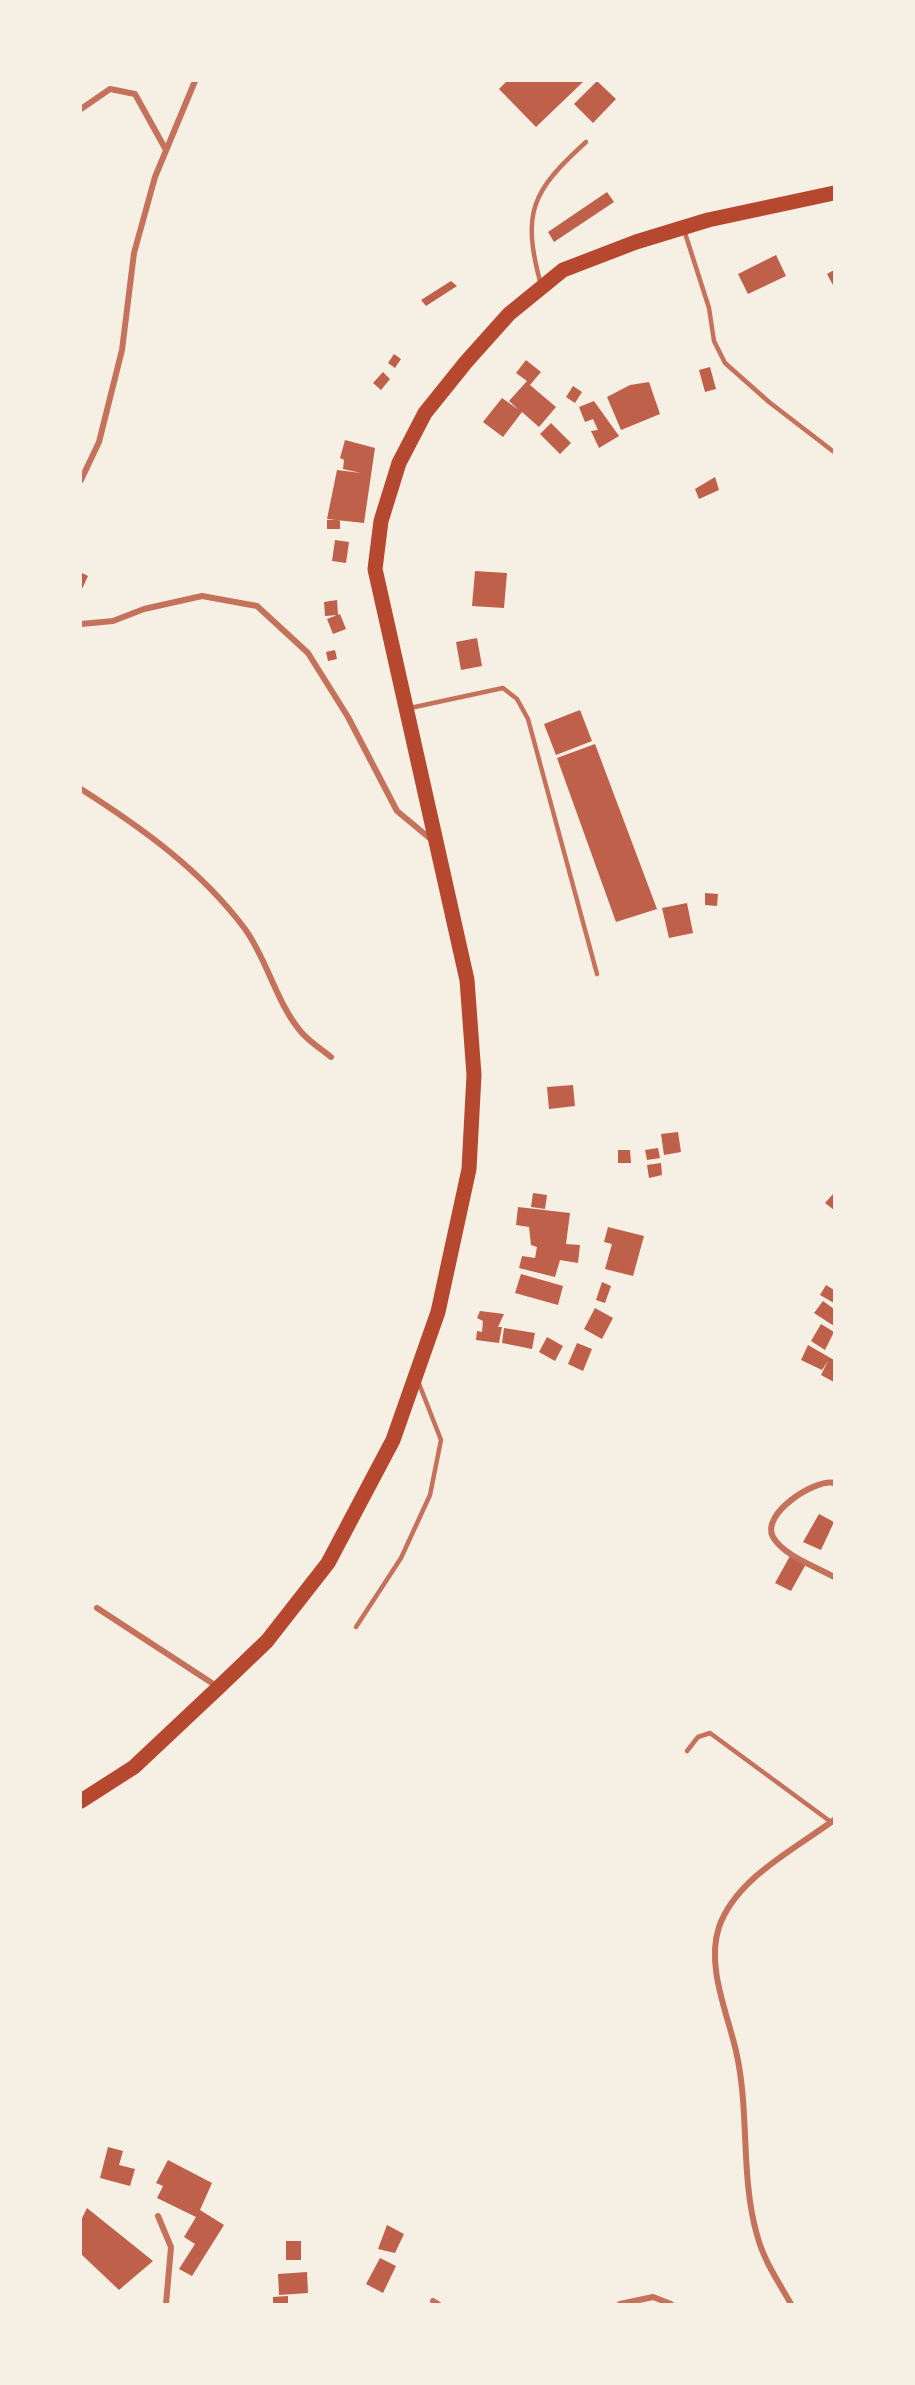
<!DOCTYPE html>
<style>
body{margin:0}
#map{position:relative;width:915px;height:2385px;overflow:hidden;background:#f6efe4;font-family:"Libre Baskerville",serif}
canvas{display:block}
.frame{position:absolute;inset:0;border:82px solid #f6efe4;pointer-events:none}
</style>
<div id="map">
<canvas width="915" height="2385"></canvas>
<div class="frame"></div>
</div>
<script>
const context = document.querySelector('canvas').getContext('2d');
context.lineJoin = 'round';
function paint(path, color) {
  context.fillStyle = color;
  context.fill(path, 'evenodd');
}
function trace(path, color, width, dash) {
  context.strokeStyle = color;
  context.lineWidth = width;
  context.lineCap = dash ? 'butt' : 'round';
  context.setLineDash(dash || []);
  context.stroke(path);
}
const building = new Path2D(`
 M 507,81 L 584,81 L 536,127 L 499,89 Z
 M 597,81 L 616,99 L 593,123 L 574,104 Z
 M 607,192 L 614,202 L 554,242 L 548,232 Z
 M 776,255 L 786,276 L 748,294 L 738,274 Z
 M 834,270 L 834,287 L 827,274 Z
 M 451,281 L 457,286 L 426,306 L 421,300 Z
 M 394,354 L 401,359 L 395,368 L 388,363 Z
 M 526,360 L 541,372 L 530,385 L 556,407 L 539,427 L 522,412 L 503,437 L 483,422 L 502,398 L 519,410 L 509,401 L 527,381 L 516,373 Z
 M 710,367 L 716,389 L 705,392 L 699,370 Z
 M 383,372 L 390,379 L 381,390 L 373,383 Z
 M 649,382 L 660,414 L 621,430 L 607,397 L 630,385 Z
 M 573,386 L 582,392 L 575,403 L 566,397 Z
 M 594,401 L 619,436 L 599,448 L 591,431 L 598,430 L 593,419 L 585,422 L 579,407 Z
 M 551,423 L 571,443 L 560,454 L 540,434 Z
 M 345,440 L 375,448 L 364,523 L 327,519 L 337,470 L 361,473 L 343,469 L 344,460 L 340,458 Z
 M 715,477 L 719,490 L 699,499 L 695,489 Z
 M 327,520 L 340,520 L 340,529 L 327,529 Z
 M 335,540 L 349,542 L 346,563 L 332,561 Z
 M 475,571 L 507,573 L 504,608 L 472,606 Z
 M 82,573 L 88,576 L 81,591 L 81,576 Z
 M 337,600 L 338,615 L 325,616 L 324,602 Z
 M 340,614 L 346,629 L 333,634 L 327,619 Z
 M 477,638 L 482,666 L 461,670 L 456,642 Z
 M 335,650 L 337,659 L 328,661 L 326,652 Z
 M 580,710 L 592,741 L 556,755 L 544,724 Z
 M 595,744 L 657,909 L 616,922 L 557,758 Z
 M 705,893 L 718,894 L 717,906 L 705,905 Z
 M 687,903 L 693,933 L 669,938 L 662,908 Z
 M 573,1085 L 575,1106 L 549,1109 L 547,1087 Z
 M 678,1132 L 681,1152 L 664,1155 L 661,1134 Z
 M 658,1148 L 660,1158 L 647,1160 L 645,1150 Z
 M 618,1150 L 630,1150 L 631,1163 L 618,1163 Z
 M 661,1163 L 662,1175 L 649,1178 L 647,1165 Z
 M 533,1193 L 547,1195 L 545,1209 L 531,1207 Z
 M 834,1193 L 834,1210 L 825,1203 Z
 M 518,1207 L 570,1213 L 566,1244 L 580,1245 L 578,1263 L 560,1260 L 555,1277 L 519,1268 L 522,1256 L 535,1258 L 537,1247 L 531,1245 L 529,1227 L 516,1225 Z
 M 608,1227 L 644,1236 L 633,1276 L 605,1269 L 612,1244 L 604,1242 Z
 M 521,1274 L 563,1286 L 558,1305 L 515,1293 Z
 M 602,1282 L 611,1286 L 605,1303 L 596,1300 Z
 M 826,1285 L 834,1290 L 834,1303 L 820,1295 Z
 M 823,1301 L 834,1309 L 834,1326 L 814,1313 Z
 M 595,1308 L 613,1318 L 602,1339 L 584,1329 Z
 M 480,1311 L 504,1314 L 498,1327 L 502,1327 L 499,1343 L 476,1340 L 477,1331 L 482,1332 L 483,1321 L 477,1318 Z
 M 821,1324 L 834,1332 L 825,1350 L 811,1341 Z
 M 504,1328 L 535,1333 L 532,1349 L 502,1343 Z
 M 547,1337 L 563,1346 L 555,1361 L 539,1352 Z
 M 577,1343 L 592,1349 L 583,1371 L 568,1364 Z
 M 808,1345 L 834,1360 L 834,1382 L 821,1375 L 828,1361 L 822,1370 L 801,1360 Z
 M 819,1514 L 834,1522 L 821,1550 L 803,1542 Z
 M 790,1556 L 806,1564 L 791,1591 L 775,1583 Z
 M 108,2147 L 123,2151 L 119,2165 L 135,2169 L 130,2186 L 100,2178 Z
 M 168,2160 L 212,2183 L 200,2210 L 224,2225 L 192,2276 L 179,2269 L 195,2244 L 184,2237 L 196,2217 L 157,2198 L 163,2186 L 156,2183 Z
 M 87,2208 L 153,2261 L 119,2290 L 81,2254 L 81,2220 Z
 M 387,2225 L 404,2234 L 395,2253 L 378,2249 Z
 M 286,2241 L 301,2241 L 301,2260 L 286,2260 Z
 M 380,2258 L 396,2266 L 383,2293 L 366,2284 Z
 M 307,2272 L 308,2293 L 279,2295 L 278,2274 Z
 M 288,2296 L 288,2304 L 273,2304 L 273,2297 Z`);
const service = new Path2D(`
 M 684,230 L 709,308 L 714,341 L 725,363 L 769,402 L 834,452
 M 541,285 C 521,212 532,191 586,142
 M 410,708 L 503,688 L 517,699 L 528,719 L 597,974
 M 356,1627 L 401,1558 L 430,1495 L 441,1440 L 418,1381
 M 687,1751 L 698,1737 L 710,1733 L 831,1822`);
const minor = new Path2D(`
 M 81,109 L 110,89 L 135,94 L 166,150
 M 81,480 L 99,442 L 122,350 L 134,253 L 155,177 L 195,81
 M 81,624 L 113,621 L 144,609 L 202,596 L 257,606 L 308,653 L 348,717 L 397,811 L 432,840
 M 81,789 C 142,828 201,870 245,929 C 268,961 276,1003 302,1033 C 310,1042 321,1049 331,1057
 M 834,1483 C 816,1478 760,1514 773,1537 C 784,1556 815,1566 834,1577
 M 97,1608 L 218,1687
 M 158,2216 L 171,2247 L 166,2304
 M 433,2301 L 438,2304
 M 620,2304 L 653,2297 L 671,2304
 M 791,2304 C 778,2281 764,2261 757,2235 C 740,2175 750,2112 736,2051 C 727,2012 706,1966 719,1927 C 736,1878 795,1849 834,1820`);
const primary = new Path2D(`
 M 81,1801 L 134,1767 L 218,1688 L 267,1641 L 328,1563 L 393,1440 L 438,1312 L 469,1169 L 474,1075 L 467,980 L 375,569 L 381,521 L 399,463 L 425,413 L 466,362 L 509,314 L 563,270 L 636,242 L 708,220 L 834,193`);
paint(building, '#bf614a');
trace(service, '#c5725c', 4.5);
trace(minor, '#c5725c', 6);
trace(primary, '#b5482f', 15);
</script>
